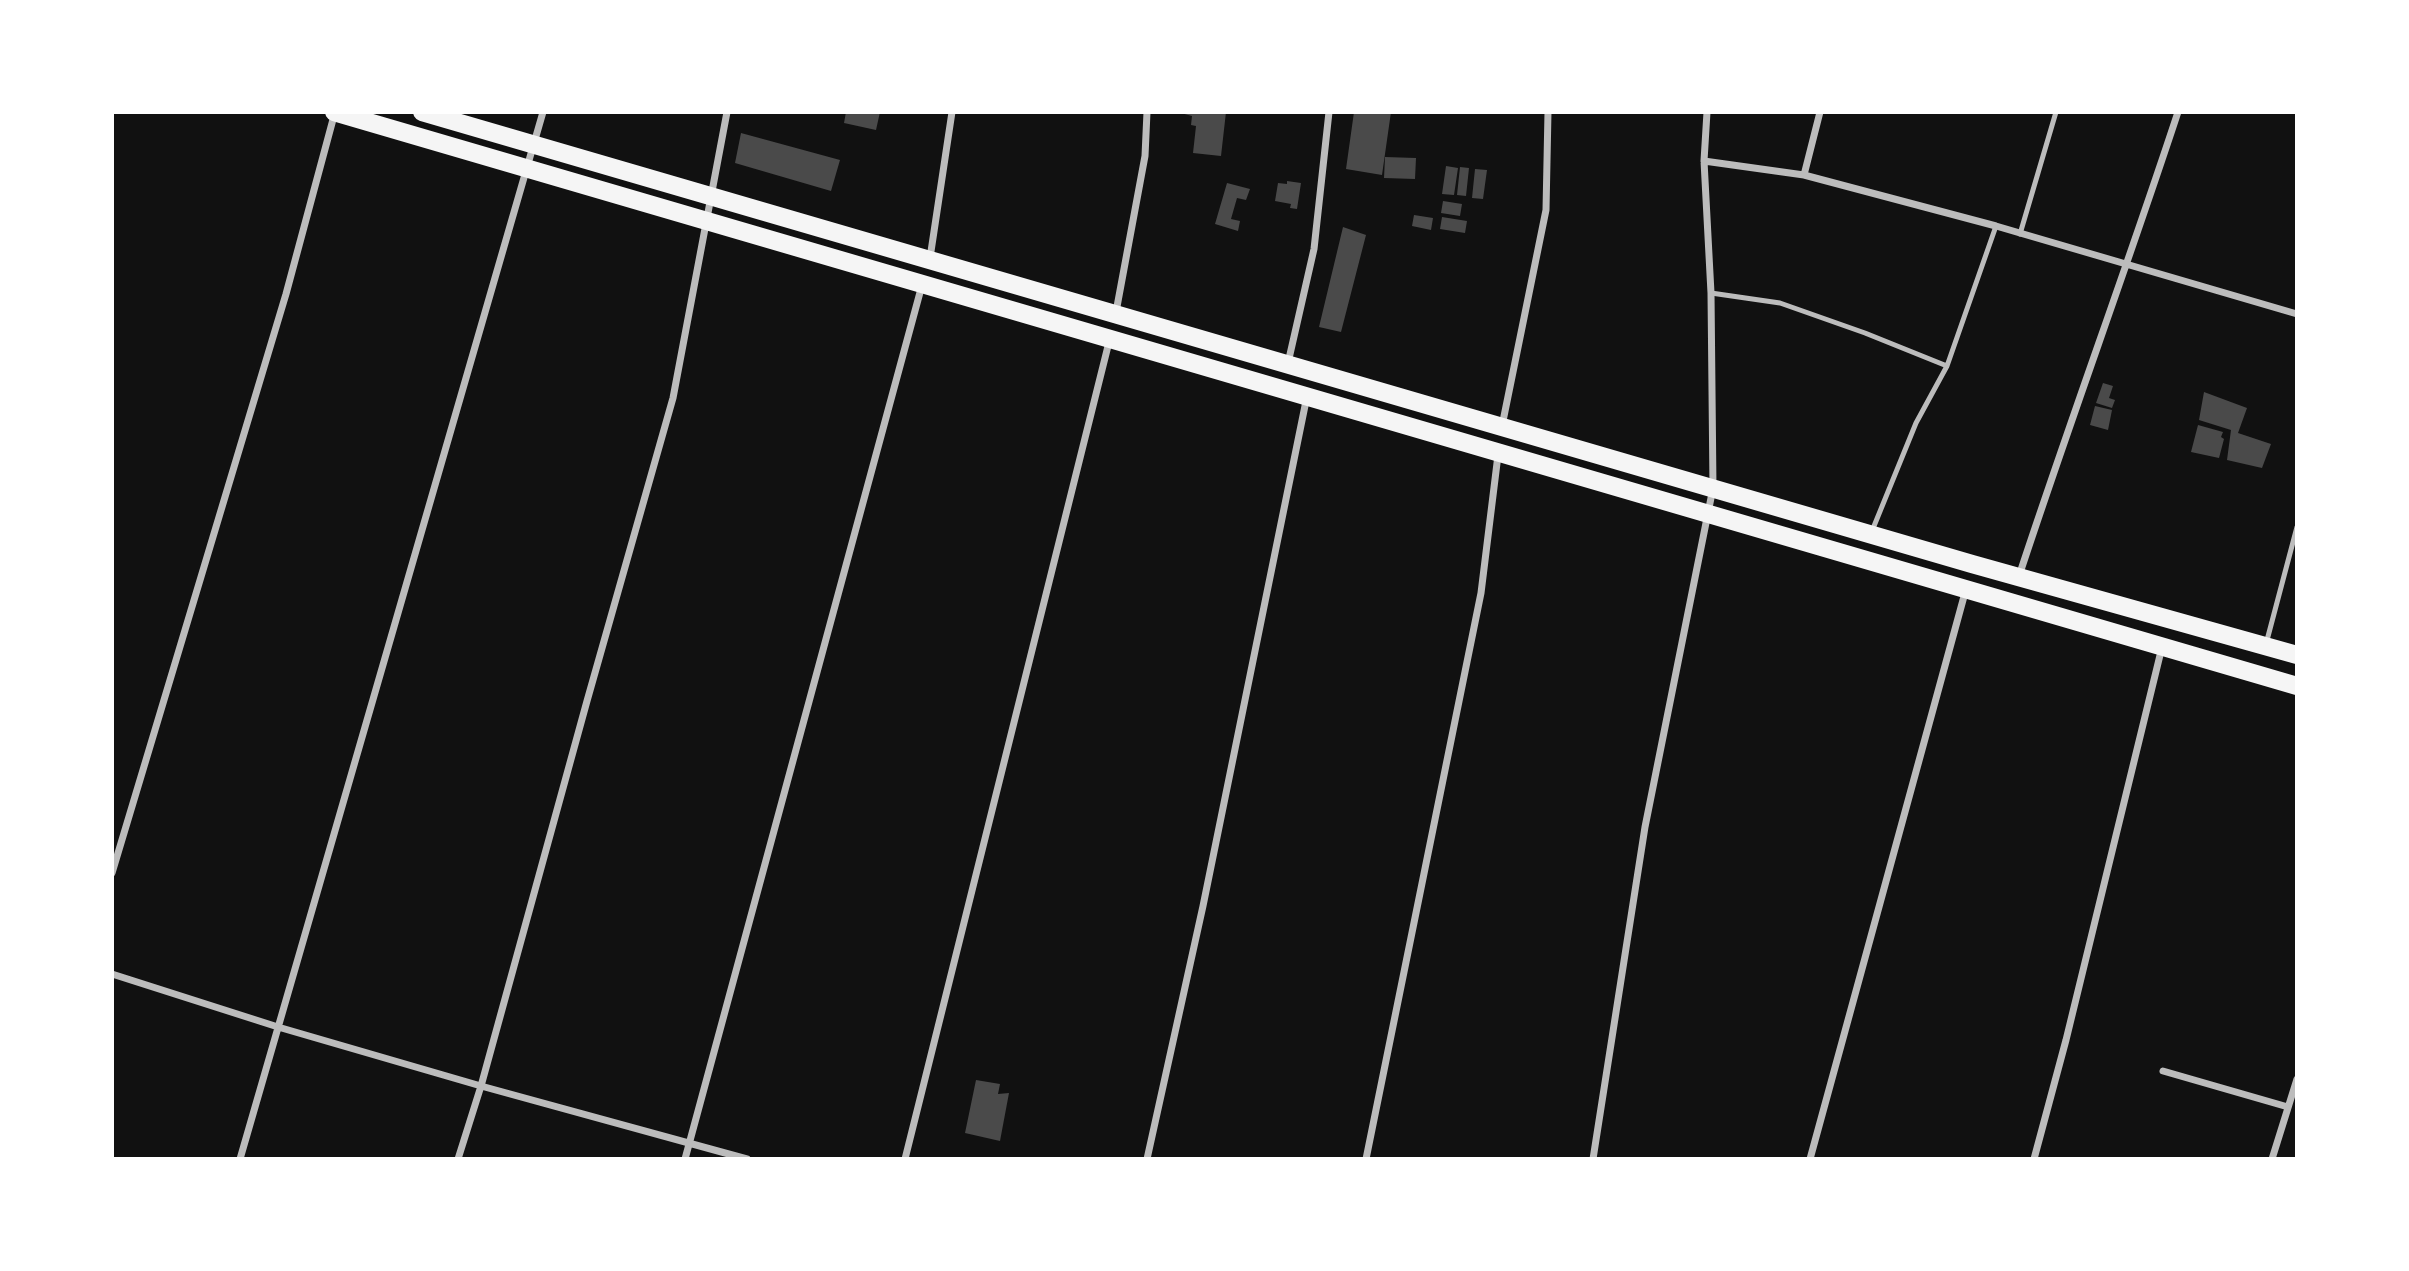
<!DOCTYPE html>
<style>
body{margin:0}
#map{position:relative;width:2409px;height:1271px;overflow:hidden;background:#111;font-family:"Nunito Sans",sans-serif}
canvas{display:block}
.frame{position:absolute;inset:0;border:114px solid #fff;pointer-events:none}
</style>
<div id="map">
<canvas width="2409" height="1271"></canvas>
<div class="frame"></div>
</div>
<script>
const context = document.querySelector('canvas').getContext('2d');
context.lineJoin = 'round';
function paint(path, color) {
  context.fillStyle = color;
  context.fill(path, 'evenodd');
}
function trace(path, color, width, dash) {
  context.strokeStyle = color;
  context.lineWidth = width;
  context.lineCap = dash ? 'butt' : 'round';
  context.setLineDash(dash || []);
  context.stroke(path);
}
const building = new Path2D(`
 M 846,112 L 880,112 L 876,130 L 844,123 Z
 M 1177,112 L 1226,112 L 1221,156 L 1193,153 L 1196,126 L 1191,125 L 1192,116 Z
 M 1354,112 L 1391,112 L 1382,175 L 1346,169 Z
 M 741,133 L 840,160 L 831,191 L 735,163 Z
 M 1385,157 L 1416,158 L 1415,179 L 1384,178 Z
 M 1446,166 L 1458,168 L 1454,195 L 1442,194 Z
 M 1460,167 L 1469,168 L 1466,196 L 1457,195 Z
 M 1475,169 L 1487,170 L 1483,199 L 1472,198 Z
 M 1287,181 L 1301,183 L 1297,209 L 1290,208 L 1291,204 L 1275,201 L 1278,183 L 1287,184 Z
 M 1227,183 L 1250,189 L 1246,200 L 1237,198 L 1231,219 L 1240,221 L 1238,231 L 1215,224 Z
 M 1443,201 L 1462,204 L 1460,216 L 1441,213 Z
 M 1414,215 L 1433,218 L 1431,230 L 1412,226 Z
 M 1442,217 L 1467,221 L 1465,233 L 1440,229 Z
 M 1343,227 L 1366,235 L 1341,332 L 1319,327 Z
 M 2103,383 L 2113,386 L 2109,398 L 2115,400 L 2112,408 L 2096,403 Z
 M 2204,392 L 2247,408 L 2238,433 L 2271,444 L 2262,468 L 2227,460 L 2231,430 L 2199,420 Z
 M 2095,406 L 2112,410 L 2108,430 L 2090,425 Z
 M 2198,425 L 2223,432 L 2221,437 L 2224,439 L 2219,458 L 2191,452 Z
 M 976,1080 L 1000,1084 L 998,1094 L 1009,1093 L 1000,1141 L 965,1133 Z`);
const service = new Path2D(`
 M 2020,234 L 2056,112
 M 1711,293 L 1780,303 L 1865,333 L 1947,366
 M 1872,531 L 1916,423 L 1947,366 L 1996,226
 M 2266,644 L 2297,527`);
const minor = new Path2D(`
 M 1704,161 L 1804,175 L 1996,226 L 2297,314
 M 1804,175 L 1820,112
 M 930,258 L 952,112
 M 1116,312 L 1145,156 L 1147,112
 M 1288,363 L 1314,249 L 1329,112
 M 1502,426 L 1546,210 L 1548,112
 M 2019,576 C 2070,421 2127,267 2178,112
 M 112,873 L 286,294 L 335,112
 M 112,974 L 278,1027 L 481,1086 L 747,1159
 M 2163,1071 L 2288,1107
 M 240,1159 L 543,112
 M 458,1159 L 481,1086 L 587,701 L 673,398 L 727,112
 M 685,1159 L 922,285
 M 905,1159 L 1110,338
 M 1147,1159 L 1203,906 L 1307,396
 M 1366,1159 L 1481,593 L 1498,455
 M 1593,1159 L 1645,827 L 1713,488 L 1711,293 L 1704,161 L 1707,112
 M 1810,1159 L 1966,589
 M 2034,1159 L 2066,1040 L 2162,647
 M 2272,1159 L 2297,1079`);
const primary = new Path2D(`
 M 334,112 L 2297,686
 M 422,112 L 1972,564 L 2297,655`);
paint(building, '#4a4a4a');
trace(service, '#bcbcbc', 5);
trace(minor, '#bcbcbc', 7);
trace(primary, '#f5f5f5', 18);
</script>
